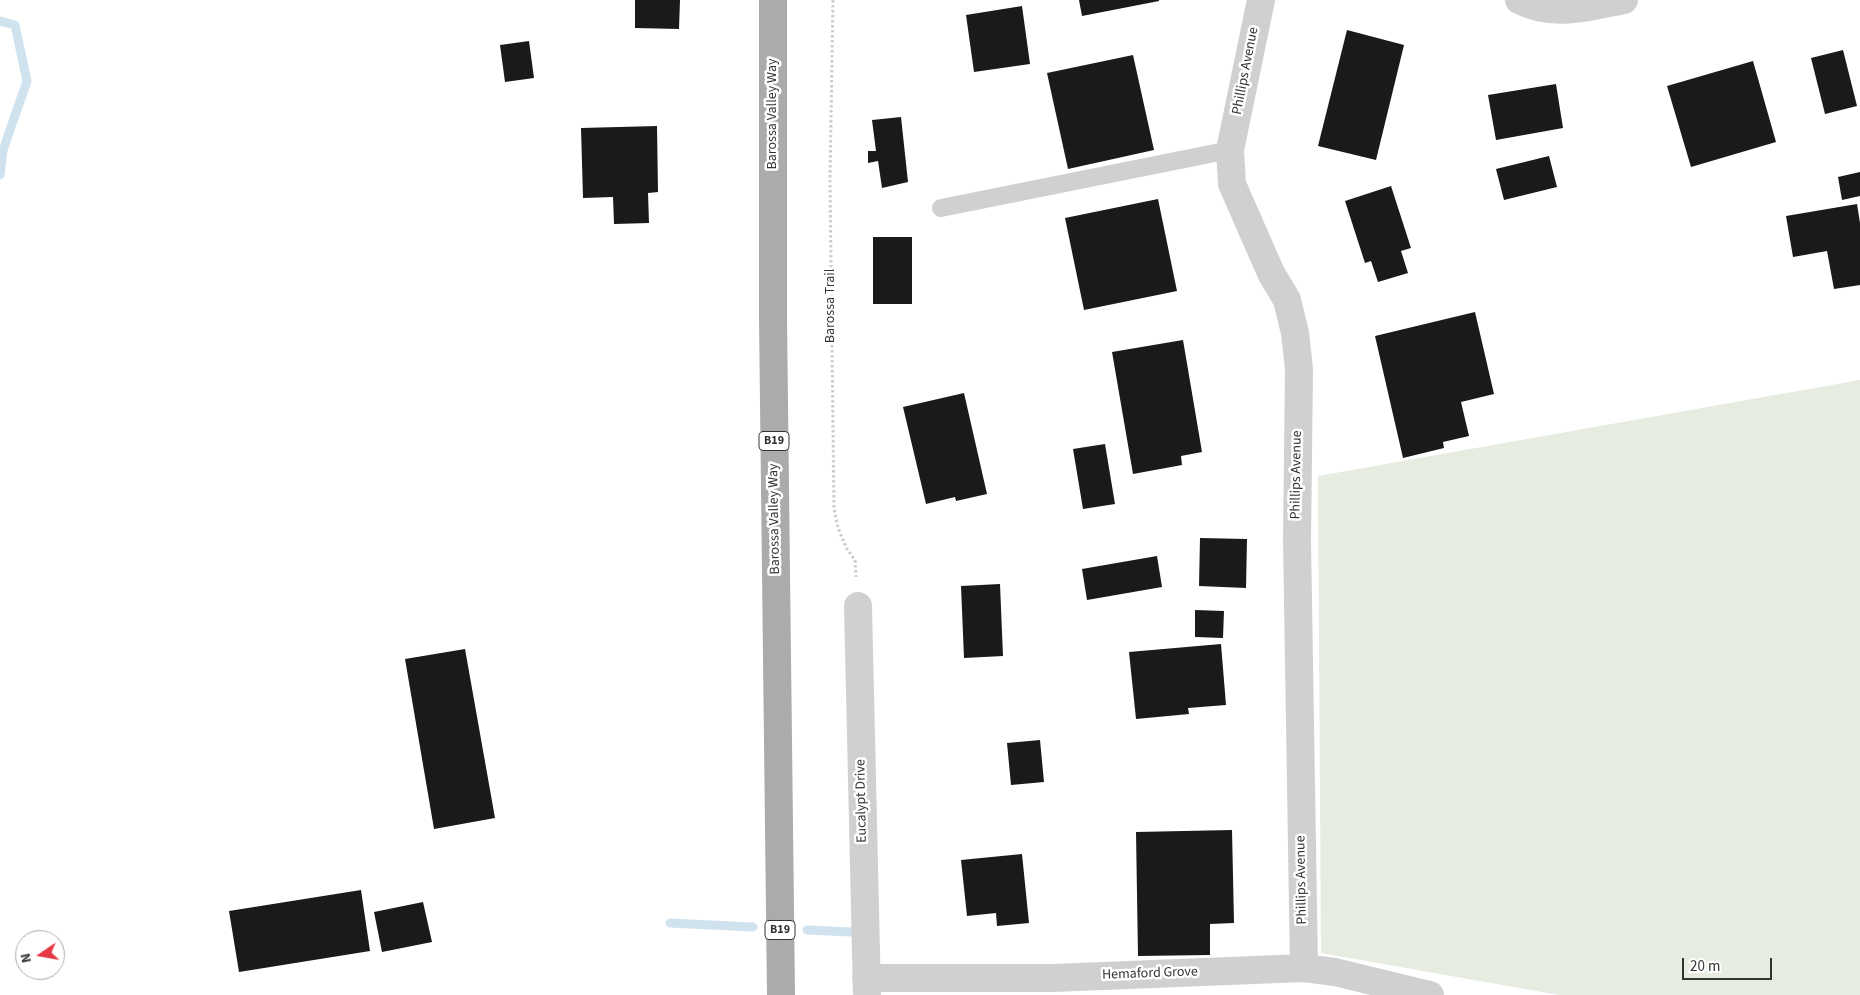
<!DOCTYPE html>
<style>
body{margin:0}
#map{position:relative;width:1860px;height:995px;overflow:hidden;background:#fff;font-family:"Source Sans 3",sans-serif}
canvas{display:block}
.north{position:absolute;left:15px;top:930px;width:50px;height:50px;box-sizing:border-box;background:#fff;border:1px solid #adadad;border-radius:50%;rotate:258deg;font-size:14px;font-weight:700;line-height:20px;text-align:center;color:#333}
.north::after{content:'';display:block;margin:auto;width:18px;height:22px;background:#e63946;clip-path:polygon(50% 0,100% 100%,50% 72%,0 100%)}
.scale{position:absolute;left:1682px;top:958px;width:90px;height:22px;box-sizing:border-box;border:2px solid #333;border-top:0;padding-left:6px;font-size:15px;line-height:18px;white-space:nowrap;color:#333;-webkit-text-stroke:4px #fff;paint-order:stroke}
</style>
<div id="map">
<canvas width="1860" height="995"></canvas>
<div class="north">N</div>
<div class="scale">20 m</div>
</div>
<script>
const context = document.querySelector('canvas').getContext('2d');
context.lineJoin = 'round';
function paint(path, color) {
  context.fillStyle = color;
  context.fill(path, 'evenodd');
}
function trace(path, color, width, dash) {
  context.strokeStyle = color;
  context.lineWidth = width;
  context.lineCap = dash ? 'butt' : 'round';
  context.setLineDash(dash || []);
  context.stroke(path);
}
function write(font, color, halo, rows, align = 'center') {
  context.font = font + ' "Source Sans 3",sans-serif';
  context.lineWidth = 5;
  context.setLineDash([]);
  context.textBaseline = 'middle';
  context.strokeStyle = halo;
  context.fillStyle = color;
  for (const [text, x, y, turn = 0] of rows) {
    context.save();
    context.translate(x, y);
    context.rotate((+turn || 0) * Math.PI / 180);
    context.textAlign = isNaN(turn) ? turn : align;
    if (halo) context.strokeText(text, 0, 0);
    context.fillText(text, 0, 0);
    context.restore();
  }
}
const green = new Path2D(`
 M 1860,380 L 1860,995 L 1559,995 L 1321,953 L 1318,476 Z`);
const stream = new Path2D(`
 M 0,21 L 15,25 L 27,81 L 3,150 L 0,175
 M 670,923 L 753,927
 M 807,930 L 851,932`);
const building = new Path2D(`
 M 635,0 L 680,0 L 679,29 L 635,28 Z
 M 1079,0 L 1159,0 L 1159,1 L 1082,16 Z
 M 1022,6 L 1030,64 L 974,72 L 966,15 Z
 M 1347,30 L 1404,45 L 1376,160 L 1318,146 Z
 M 529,41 L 534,78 L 505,82 L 500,45 Z
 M 1843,50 L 1857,106 L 1825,114 L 1811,58 Z
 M 1133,55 L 1154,150 L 1068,169 L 1047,73 Z
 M 1753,61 L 1776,142 L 1691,167 L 1667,86 Z
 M 1556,84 L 1563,128 L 1496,140 L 1488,95 Z
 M 901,117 L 908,182 L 882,188 L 878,161 L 868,163 L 868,151 L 876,151 L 872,120 Z
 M 657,126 L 658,192 L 648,193 L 649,223 L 614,224 L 613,197 L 583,198 L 581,128 Z
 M 1549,156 L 1557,187 L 1504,200 L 1496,169 Z
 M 1860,172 L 1860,196 L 1842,200 L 1838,177 Z
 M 1391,186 L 1411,248 L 1401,251 L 1408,273 L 1378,282 L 1371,261 L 1365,263 L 1345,201 Z
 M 1158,199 L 1177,291 L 1084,310 L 1065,218 Z
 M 1857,204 L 1860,223 L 1860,285 L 1834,289 L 1827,251 L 1793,257 L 1786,216 Z
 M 873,237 L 912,237 L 912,304 L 873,304 Z
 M 1475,312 L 1494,394 L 1461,402 L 1469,436 L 1443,442 L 1444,448 L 1403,458 L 1375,336 Z
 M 1183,340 L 1202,452 L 1181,456 L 1182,465 L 1133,474 L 1112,352 Z
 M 964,393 L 987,494 L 956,501 L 955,497 L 926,504 L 903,407 Z
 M 1105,444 L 1115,504 L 1083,509 L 1073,449 Z
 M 1200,538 L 1247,539 L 1246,588 L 1199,586 Z
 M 1157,556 L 1162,587 L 1087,600 L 1082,569 Z
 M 1000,584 L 1003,656 L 964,658 L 961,586 Z
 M 1195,610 L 1224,611 L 1223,638 L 1195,637 Z
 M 1221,644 L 1226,705 L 1188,708 L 1189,714 L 1136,719 L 1129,652 Z
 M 465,649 L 495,818 L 434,829 L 405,659 Z
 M 1040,740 L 1044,782 L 1011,785 L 1007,743 Z
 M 1232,830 L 1234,923 L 1210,924 L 1210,955 L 1138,956 L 1136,832 Z
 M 1022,854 L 1029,923 L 997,926 L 996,913 L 967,916 L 961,860 Z
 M 361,890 L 370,951 L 239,972 L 229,911 Z
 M 423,902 L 432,942 L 382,952 L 374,912 Z`);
const path = new Path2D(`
 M 833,0 L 830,179 L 834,509 L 838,528 L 847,549 L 855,560 L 856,577`);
const service = new Path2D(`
 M 941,208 L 1230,150`);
const minor = new Path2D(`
 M 1261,0 L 1230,150 L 1232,184 L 1271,273 L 1287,300 L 1295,333 L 1299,369 L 1297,540 L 1304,968
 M 1519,0 C 1554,18 1588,7 1624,0
 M 858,606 L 867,995
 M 866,978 L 1053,978 L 1304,968 L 1335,972 L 1430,995`);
const primary = new Path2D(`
 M 773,0 L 773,318 L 781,995`);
const shields = [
 [774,441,30],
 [780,930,30]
];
const shieldNames = [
 ["B19",774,441],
 ["B19",780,930]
];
const streetNames = [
 ["Phillips Avenue",1246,71,-79],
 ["Barossa Valley Way",773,114,-90],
 ["Barossa Trail",831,306,-90],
 ["Phillips Avenue",1297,475,-89],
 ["Barossa Valley Way",775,519,-91],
 ["Eucalypt Drive",862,801,-91],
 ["Phillips Avenue",1302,880,-91],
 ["Hemaford Grove",1150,974,-2]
];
paint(green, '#e6ecdf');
trace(stream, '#cfe2ee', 9);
paint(building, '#1a1a1a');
trace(path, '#cdcdcd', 3, [2.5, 2.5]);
trace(service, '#d0d0d0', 18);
trace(minor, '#d0d0d0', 28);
trace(primary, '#ababab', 28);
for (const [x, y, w] of shields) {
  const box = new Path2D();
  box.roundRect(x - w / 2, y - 9.5, w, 19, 4);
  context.fillStyle = '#fff';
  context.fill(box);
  trace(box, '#333', 1);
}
write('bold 12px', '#333', null, shieldNames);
write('14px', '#333', '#fff', streetNames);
</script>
